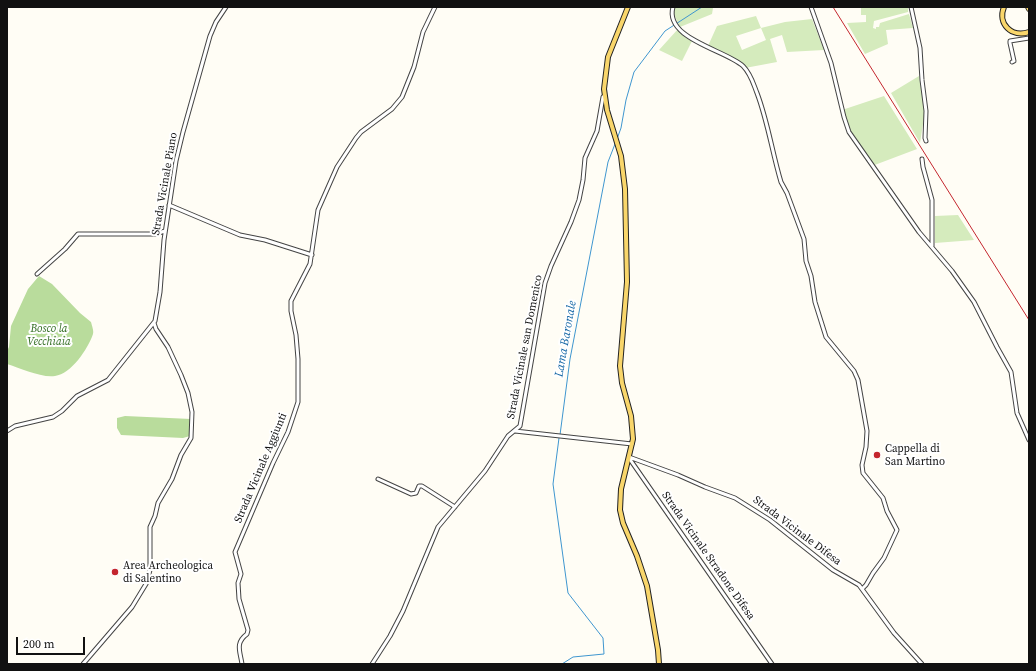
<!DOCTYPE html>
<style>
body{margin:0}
#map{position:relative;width:1036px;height:671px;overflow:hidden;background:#fffdf5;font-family:"Source Serif 4",serif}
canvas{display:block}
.frame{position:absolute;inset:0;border:8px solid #111;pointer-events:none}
.scale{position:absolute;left:16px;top:637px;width:69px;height:18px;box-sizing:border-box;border:2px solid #111;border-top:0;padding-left:5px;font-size:12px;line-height:14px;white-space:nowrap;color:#111;-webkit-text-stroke:3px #fff;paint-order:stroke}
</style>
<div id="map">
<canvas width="1036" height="671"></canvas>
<div class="frame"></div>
<div class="scale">200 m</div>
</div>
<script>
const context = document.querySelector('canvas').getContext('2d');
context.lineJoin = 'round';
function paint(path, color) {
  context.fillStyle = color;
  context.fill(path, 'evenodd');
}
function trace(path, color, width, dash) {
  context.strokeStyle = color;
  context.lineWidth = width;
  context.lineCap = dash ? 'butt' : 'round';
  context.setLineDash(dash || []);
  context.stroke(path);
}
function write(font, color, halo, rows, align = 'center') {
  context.font = font + ' "Source Serif 4",serif';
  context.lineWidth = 4;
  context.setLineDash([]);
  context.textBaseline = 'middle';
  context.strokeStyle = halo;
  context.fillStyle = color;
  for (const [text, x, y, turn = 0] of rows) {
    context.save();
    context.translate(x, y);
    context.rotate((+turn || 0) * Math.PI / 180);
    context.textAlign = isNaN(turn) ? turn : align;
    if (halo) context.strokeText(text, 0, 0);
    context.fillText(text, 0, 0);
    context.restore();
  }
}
const green = new Path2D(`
 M 673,7 L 713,7 L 713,8 L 712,14 L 680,27 L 672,11 Z
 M 861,7 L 908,7 L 908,12 L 874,21 L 873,28 L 876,29 L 876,27 L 879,27 L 880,23 L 909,14 L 913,28 L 886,30 L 888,44 L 865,54 L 847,23 L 866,22 L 866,15 L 861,15 Z
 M 756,16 L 761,28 L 785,22 L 812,19 L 824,50 L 787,52 L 782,35 L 770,39 L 777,62 L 745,68 L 708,46 L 717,26 ZM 761,28 L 766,40 L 742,50 L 736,36 Z
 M 678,29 L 693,39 L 682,61 L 659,50 Z
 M 919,76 L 925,111 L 920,143 L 891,93 Z
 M 884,96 L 917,149 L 872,166 L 848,130 L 842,110 Z
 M 958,215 L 974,240 L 935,243 L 935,216 Z`);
const forest = new Path2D(`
 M 39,276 L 52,284 L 80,313 L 91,322 C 92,326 94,331 93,334 C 88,349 71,374 55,376 C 41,378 20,368 7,364 L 7,351 L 9,347 L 11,326 L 28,289 Z
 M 125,416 L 191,419 L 190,436 L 183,438 L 121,435 L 117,428 L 117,418 Z`);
const stream = new Path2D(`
 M 617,139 L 621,128 L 626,100 L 634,72 L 665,31 L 702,7
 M 560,435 L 570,359 L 608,162 L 615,144
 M 559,438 L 553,484 L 568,593 L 603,638 L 604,654 L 573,657 L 562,664`);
const minor = new Path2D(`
 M 673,7 C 664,39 726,50 743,66 C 751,74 753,83 757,93 C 768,122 772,152 781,182 L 787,193 L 804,239 L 806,261 L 811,276 L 815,302 L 826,337 L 854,371 L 858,380 L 867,431 L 866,447 L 862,465 L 863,473 L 883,498 L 887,511 L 897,530 L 884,558 L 873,573 L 866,585 L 862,589
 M 811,7 L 831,63 L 844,117 L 849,132 L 919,232 L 952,271 L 974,302 L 997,347 L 1011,372 L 1017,413 L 1029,440
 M 911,7 L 920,48 L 922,80 L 926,111 L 925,138 L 926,141
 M 1012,62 L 1014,61 L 1010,43 L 1010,41 L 1029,38
 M 922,159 L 923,167 L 932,200 L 932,246
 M 169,205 L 240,235 L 265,240 L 312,255
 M 37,274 L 65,249 L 78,234 L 155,234 L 165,231
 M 7,431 L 15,426 L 53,417 L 62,411 L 77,396 L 108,380 L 155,321 L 160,292 L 164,240 L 176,161 L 183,132 L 210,36 L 216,22 L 226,7
 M 515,431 L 632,444
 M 629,457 L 678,475 L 705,487 L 735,498 L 770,520 L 833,570 L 859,585 L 894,633 L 922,664
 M 629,458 L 772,664
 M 378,479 L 411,494 L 416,493 L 419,486 L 422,486 L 455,507
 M 83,664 L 132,607 L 146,584 L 150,570 L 150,527 L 155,516 L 158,503 L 172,479 L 181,455 L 191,438 L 192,412 L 188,393 L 181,375 L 168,347 L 156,329 L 154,323
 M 242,664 C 240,651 235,643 247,634 L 248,630 L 239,599 L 238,583 L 241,574 L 235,552 L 273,463 L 288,432 L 298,402 L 298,359 L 296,335 L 291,311 L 291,301 L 310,264 L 318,210 L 337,167 L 356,138 L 361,132 L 392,109 L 402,97 L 414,67 L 423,32 L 435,7
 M 372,664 L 390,636 L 403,611 L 438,527 L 485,471 L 508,436 L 520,426 L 545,283 L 551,266 L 571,222 L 579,200 L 583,180 L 585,158 L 597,131 L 603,97 L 604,96`);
const major = new Path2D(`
 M 628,7 L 608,57 L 604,89 L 607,110 L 621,156 L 625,189 L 627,282 L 620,366 L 622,383 L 631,416 L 633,439 L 621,489 L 620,510 L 623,523 L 637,556 L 647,586 L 658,650 L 659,664
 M 1004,7 C 997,24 1012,38 1029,32
 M 1028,7 L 1029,9`);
const rail = new Path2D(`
 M 833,7 L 1029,320`);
const markers = [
 [877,455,4,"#c4262e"],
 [115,572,4,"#c4262e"]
];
const streetNames = [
 ["Strada Vicinale Piano",165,184,-80],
 ["Strada Vicinale san Domenico",525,347,-79],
 ["Strada Vicinale Aggiunti",261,468,-67],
 ["Strada Vicinale Difesa",797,531,37],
 ["Strada Vicinale Stradone Difesa",708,556,55]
];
const parkNames = [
 ["Bosco la",49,329],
 ["Vecchiaia",49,342]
];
const poiNames = [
 ["Cappella di",885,449],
 ["San Martino",885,462],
 ["Area Archeologica",123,566],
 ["di Salentino",123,579]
];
const waterNames = [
 ["Lama Baronale",566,339,-80]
];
paint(green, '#d5ebbd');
paint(forest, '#b9dc9c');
trace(stream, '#3f96cf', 1);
trace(minor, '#444', 5);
trace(major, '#222', 6);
trace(minor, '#fff', 3);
trace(major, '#f9d66b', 4);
trace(rail, '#c4262e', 1);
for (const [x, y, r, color] of markers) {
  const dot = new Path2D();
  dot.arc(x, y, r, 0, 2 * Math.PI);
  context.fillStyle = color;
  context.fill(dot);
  trace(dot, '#fff', 1.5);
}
write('11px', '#111', '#fff', streetNames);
write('italic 11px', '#2f6b1f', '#fff', parkNames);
write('11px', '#111', '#fff', poiNames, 'left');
write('italic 12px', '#1768a6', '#fff', waterNames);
</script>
